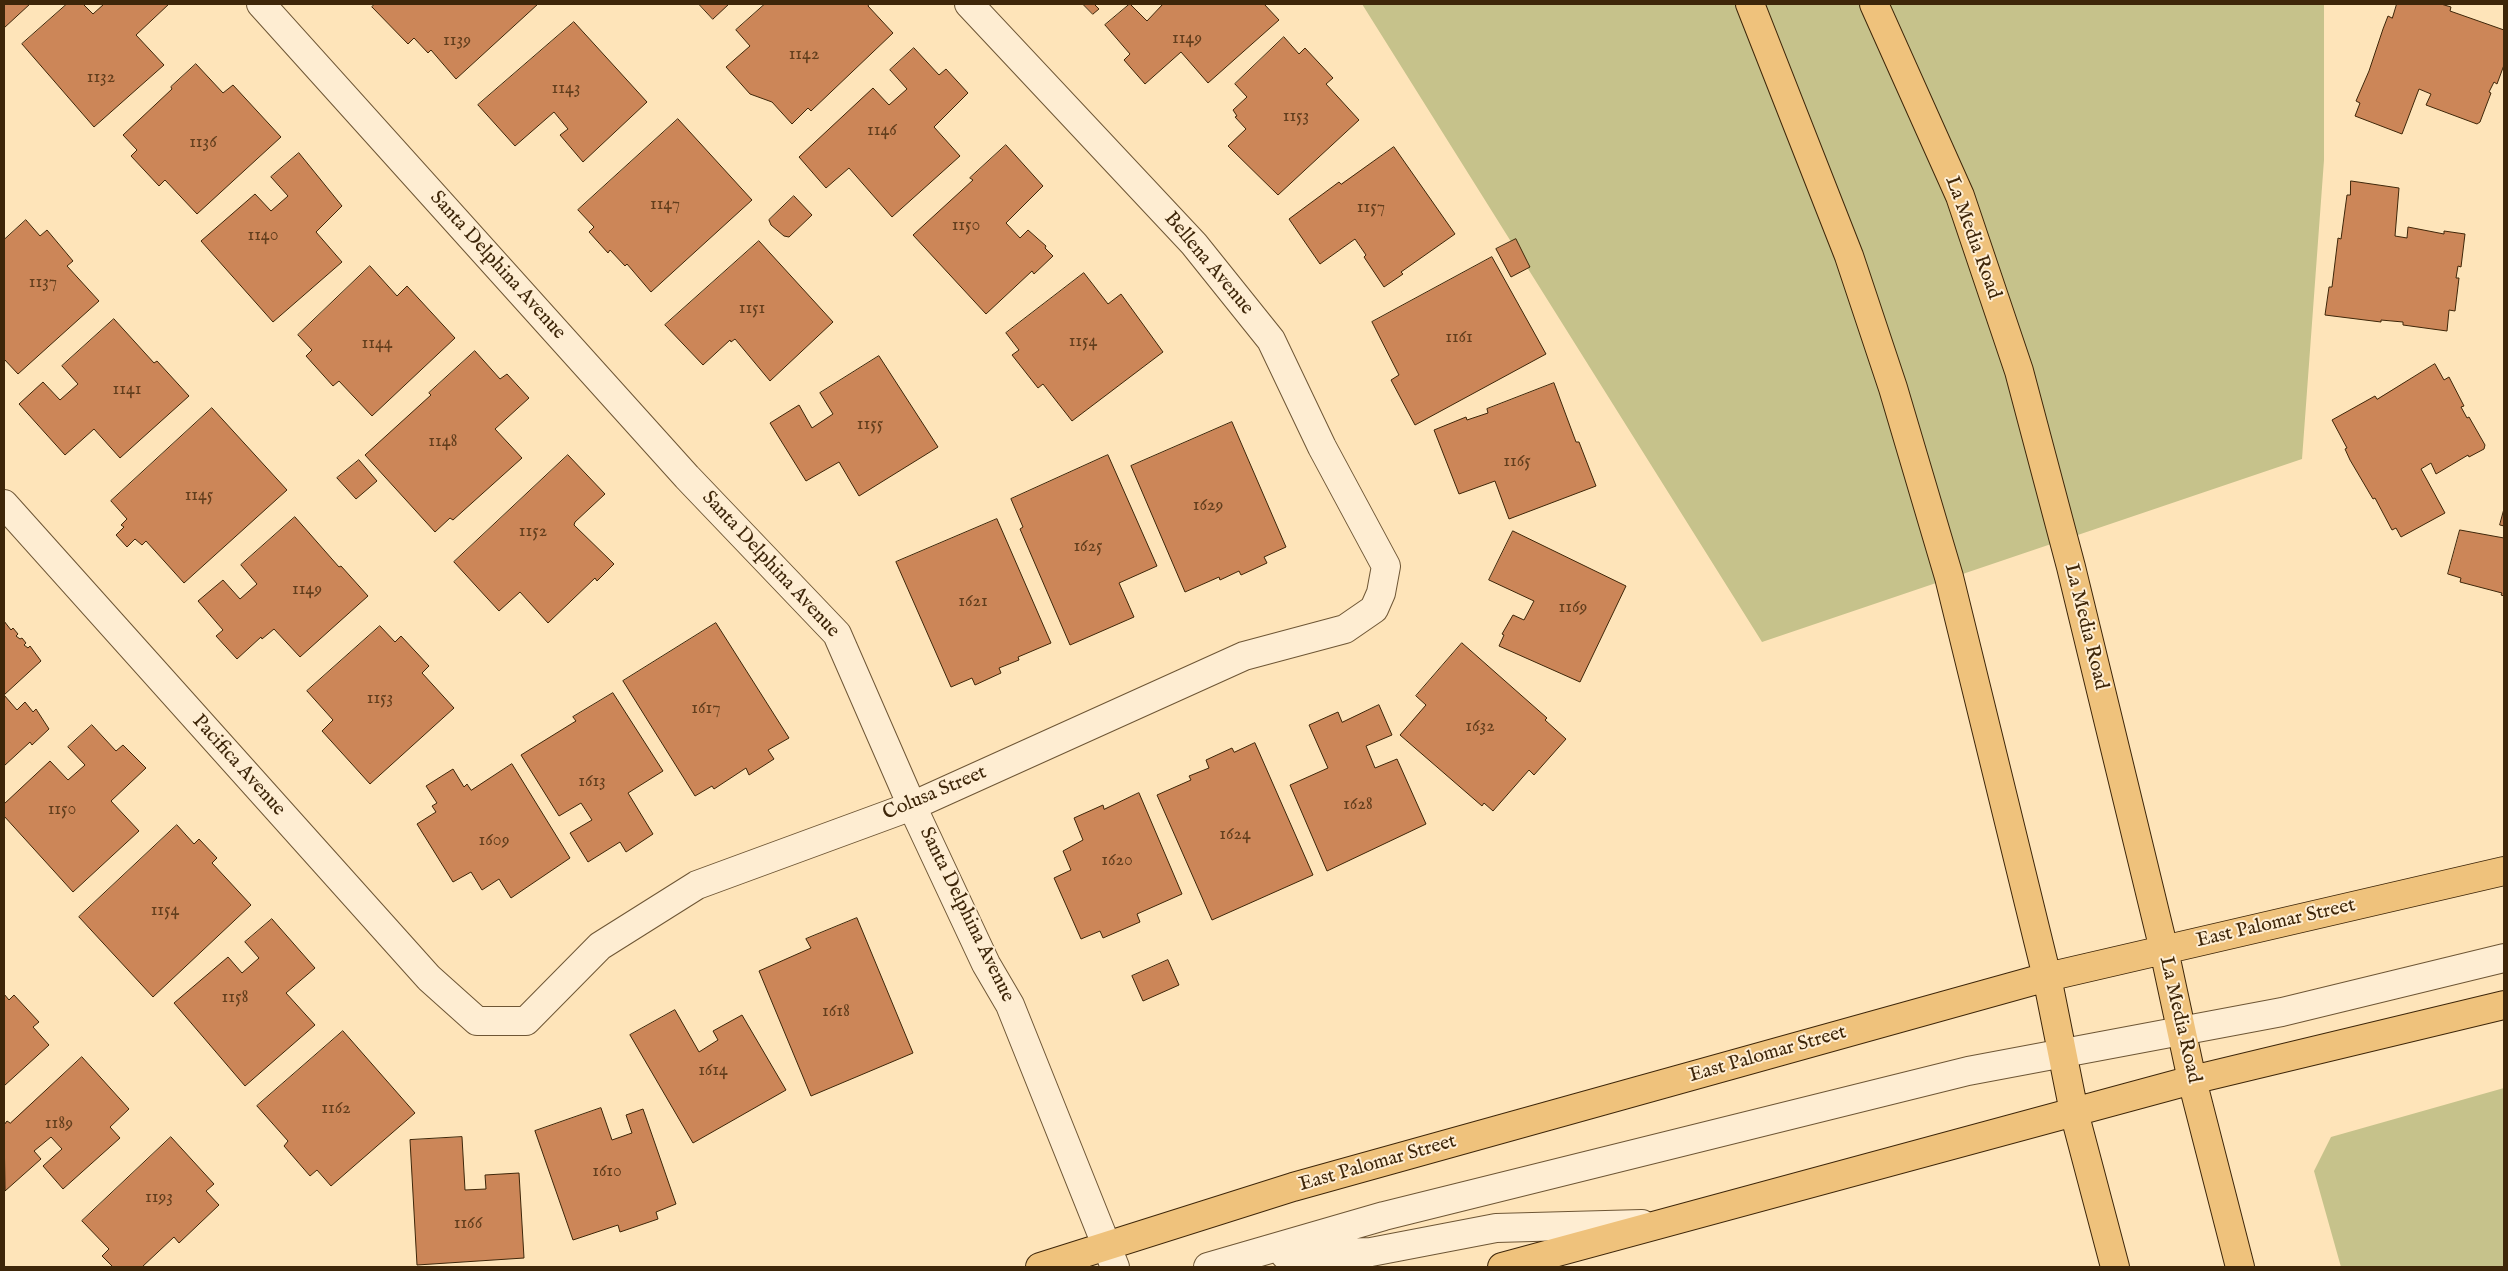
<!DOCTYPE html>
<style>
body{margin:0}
#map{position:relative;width:2508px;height:1271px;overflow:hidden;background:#fee4b9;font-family:"IM FELL English",serif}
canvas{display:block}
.frame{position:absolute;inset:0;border:5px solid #3e2609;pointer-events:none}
</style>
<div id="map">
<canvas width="2508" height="1271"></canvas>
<div class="frame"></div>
</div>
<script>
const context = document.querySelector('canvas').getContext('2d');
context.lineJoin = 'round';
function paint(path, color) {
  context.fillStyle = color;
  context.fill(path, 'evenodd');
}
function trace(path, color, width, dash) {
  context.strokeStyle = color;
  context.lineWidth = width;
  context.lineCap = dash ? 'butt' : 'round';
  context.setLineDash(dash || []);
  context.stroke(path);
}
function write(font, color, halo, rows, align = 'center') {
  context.font = font + ' "IM FELL English",serif';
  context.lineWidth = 4;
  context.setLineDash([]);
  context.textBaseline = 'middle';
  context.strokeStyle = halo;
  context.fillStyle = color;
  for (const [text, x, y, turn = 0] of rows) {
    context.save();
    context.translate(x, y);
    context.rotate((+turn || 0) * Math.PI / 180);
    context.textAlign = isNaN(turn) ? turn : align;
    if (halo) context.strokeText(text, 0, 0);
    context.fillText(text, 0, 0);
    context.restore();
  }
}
const green = new Path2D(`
 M 1362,4 L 2324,4 L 2324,160 L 2302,459 L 1762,642 Z
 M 2504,1088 L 2504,1267 L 2341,1267 L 2314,1171 L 2331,1137 Z`);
const building = new Path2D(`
 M 4,4 L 30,4 L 4,28 Z
 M 67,4 L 83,4 L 93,14 L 104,4 L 169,4 L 136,35 L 164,65 L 94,127 L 22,44 Z
 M 375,4 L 538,4 L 456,79 L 431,50 L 428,53 L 414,38 L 408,44 L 372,7 Z
 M 699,4 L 729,4 L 713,19 Z
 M 765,4 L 869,4 L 868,6 L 893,33 L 811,111 L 808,108 L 792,124 L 772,102 L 750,94 L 726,67 L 750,46 L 736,30 Z
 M 1083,4 L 1094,4 L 1099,9 L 1093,14 Z
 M 1130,4 L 1147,21 L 1163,4 L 1264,4 L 1279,20 L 1208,83 L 1181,52 L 1145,84 L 1124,60 L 1130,54 L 1105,25 Z
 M 2397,4 L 2441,4 L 2451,7 L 2450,11 L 2504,30 L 2504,65 L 2497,84 L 2494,82 L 2489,92 L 2491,93 L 2480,122 L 2477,124 L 2426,105 L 2431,94 L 2419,89 L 2402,134 L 2355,116 L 2360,103 L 2356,101 L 2369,71 L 2383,29 L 2388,16 L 2392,18 Z
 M 574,22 L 647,102 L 583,162 L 560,135 L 568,129 L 554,112 L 515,146 L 478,105 Z
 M 1284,37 L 1299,54 L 1305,48 L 1333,78 L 1326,84 L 1359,120 L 1278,195 L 1228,146 L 1246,129 L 1235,117 L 1237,116 L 1233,110 L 1247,97 L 1235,84 Z
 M 914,48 L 939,75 L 946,69 L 968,93 L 934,127 L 960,156 L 892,217 L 849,168 L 826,188 L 799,157 L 873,88 L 889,105 L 907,89 L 890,70 Z
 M 196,64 L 223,93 L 233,85 L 281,137 L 197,214 L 165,180 L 159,186 L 131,156 L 137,150 L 123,135 L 172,89 L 171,87 Z
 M 678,119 L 752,200 L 651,292 L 627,264 L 625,266 L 610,250 L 608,253 L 589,232 L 594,227 L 578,210 Z
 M 1006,145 L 1043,186 L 1006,223 L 1020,238 L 1028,230 L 1046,246 L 1045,248 L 1053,256 L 1034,274 L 1032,271 L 986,314 L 913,235 L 973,180 L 970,178 Z
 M 1394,147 L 1455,234 L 1401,272 L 1403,274 L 1384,287 L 1364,257 L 1366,255 L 1355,239 L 1320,264 L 1289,219 L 1339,182 L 1341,184 Z
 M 299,153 L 342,206 L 316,232 L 342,262 L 273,322 L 201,241 L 255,194 L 271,211 L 288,196 L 271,177 Z
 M 2351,181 L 2399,188 L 2395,236 L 2407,238 L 2408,227 L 2444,234 L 2444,231 L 2465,234 L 2461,267 L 2458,266 L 2456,278 L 2459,278 L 2455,311 L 2449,310 L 2447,331 L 2403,325 L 2403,322 L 2381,320 L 2381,322 L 2325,315 L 2329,287 L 2332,287 L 2338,238 L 2341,239 L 2347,195 L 2350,195 Z
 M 794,196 L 812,215 L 789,237 L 784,236 L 771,225 L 769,220 Z
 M 26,220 L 40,236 L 47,230 L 73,261 L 67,266 L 99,301 L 18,374 L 4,359 L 4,240 Z
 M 1516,239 L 1530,267 L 1511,277 L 1496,249 Z
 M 759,241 L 833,322 L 770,381 L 735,339 L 731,342 L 730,340 L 703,365 L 665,325 Z
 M 1492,257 L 1546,354 L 1415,425 L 1391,380 L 1399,375 L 1372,322 Z
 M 370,266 L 397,296 L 407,286 L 455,338 L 372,416 L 339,381 L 333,386 L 306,356 L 312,350 L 298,335 Z
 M 1084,273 L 1108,304 L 1121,294 L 1163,352 L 1072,421 L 1043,384 L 1038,388 L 1012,355 L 1019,350 L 1006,333 Z
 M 114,319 L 154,363 L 157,361 L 189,396 L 120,458 L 94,429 L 65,455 L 19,404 L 43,382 L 60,400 L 78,384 L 62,366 Z
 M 475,351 L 500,379 L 507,374 L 529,398 L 495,429 L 522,458 L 453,520 L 450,518 L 435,532 L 365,455 L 431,395 L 429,393 Z
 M 879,356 L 938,447 L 859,496 L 839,462 L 806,481 L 770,423 L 799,405 L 812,428 L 833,414 L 820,393 Z
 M 2435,364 L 2444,380 L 2449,377 L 2464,406 L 2461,407 L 2467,418 L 2469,417 L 2485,445 L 2484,449 L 2469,457 L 2468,455 L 2436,474 L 2431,463 L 2421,469 L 2445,513 L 2401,537 L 2396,528 L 2392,530 L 2375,498 L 2373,499 L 2350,460 L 2345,449 L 2347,448 L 2332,420 L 2375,396 L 2377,399 Z
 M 1554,383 L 1576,442 L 1579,442 L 1596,486 L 1509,519 L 1495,481 L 1459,494 L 1434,430 L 1466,417 L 1467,420 L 1488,413 L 1487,409 Z
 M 212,408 L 287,490 L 184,583 L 146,541 L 142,545 L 135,539 L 127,547 L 116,535 L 124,527 L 121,525 L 127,519 L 111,501 Z
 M 1232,422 L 1286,547 L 1264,557 L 1267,563 L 1241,575 L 1239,571 L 1220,580 L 1219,577 L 1185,592 L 1131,466 Z
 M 568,455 L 605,494 L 575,522 L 574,525 L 614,564 L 597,581 L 595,578 L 548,623 L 520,592 L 499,611 L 454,562 Z
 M 1108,455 L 1157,566 L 1119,583 L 1134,617 L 1070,645 L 1020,529 L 1023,527 L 1011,499 Z
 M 359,460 L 377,481 L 356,499 L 337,478 Z
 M 2504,509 L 2504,526 L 2500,525 Z
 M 295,517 L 339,567 L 341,566 L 368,596 L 300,657 L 274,629 L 262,639 L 261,637 L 237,659 L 216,636 L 223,630 L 198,601 L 223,580 L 240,599 L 257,584 L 241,565 Z
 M 997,519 L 1051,643 L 1018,657 L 1019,660 L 999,668 L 1001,673 L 975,685 L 972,678 L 951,687 L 896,562 Z
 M 2460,530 L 2504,538 L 2504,596 L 2501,595 L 2502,593 L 2460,582 L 2461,578 L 2448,574 Z
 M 1513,531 L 1626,586 L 1580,682 L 1499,646 L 1504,635 L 1502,634 L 1513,615 L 1524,620 L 1534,601 L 1489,580 Z
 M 4,621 L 11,630 L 13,628 L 18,634 L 16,636 L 20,639 L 22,638 L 26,643 L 24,645 L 28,648 L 30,646 L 41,661 L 4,695 L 17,710 L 25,702 L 33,712 L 36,709 L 49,729 L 32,745 L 30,742 L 4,766 Z
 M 716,623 L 789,738 L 768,750 L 774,759 L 749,775 L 746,768 L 714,789 L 712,786 L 695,796 L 623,681 Z
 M 380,626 L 395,642 L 401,636 L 429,666 L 422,673 L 454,708 L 370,784 L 322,731 L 333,720 L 307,691 Z
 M 1462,643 L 1547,718 L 1545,720 L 1566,739 L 1534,775 L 1529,770 L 1493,811 L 1484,803 L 1482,806 L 1400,735 L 1426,705 L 1416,696 Z
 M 613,693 L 663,771 L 628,793 L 653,834 L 626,852 L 620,842 L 588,862 L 570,833 L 592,820 L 581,803 L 559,816 L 521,755 L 576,721 L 573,717 Z
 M 1379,705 L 1392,735 L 1366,746 L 1375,768 L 1397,759 L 1426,824 L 1327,871 L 1290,785 L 1328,768 L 1309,725 L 1338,712 L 1342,722 Z
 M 92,725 L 116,751 L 123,745 L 146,768 L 111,801 L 139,831 L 73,892 L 4,816 L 4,804 L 50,761 L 68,780 L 85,765 L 68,747 Z
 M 1255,743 L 1313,875 L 1212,920 L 1157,795 L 1191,780 L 1189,776 L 1209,768 L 1206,760 L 1232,748 L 1234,752 Z
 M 512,764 L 570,858 L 511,898 L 499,879 L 482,890 L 471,872 L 453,882 L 417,824 L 436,812 L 432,806 L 437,803 L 426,786 L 453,769 L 464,787 L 467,784 L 471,790 Z
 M 1139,793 L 1182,894 L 1137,914 L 1140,922 L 1103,938 L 1100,931 L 1081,939 L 1054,878 L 1071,870 L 1063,851 L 1083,840 L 1074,818 L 1103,805 L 1104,809 Z
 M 177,825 L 194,844 L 199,839 L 217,858 L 212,863 L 251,905 L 153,997 L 79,917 Z
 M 857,918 L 913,1053 L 811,1096 L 759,971 L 811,948 L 806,939 Z
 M 272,919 L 315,968 L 286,993 L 315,1025 L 245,1086 L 174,1003 L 228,957 L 242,973 L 259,958 L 245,942 Z
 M 1168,960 L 1179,985 L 1143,1001 L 1132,976 Z
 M 4,994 L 9,1000 L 14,995 L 39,1022 L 33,1027 L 49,1045 L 4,1086 Z
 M 675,1010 L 699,1052 L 718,1040 L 713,1031 L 742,1015 L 786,1090 L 693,1143 L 630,1035 Z
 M 343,1031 L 415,1113 L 331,1186 L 317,1170 L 310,1176 L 284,1146 L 288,1141 L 257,1106 Z
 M 82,1057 L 129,1109 L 110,1127 L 120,1138 L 63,1189 L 43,1166 L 62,1149 L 51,1137 L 34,1151 L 41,1159 L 5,1191 L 4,1125 L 7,1121 L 10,1123 Z
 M 601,1108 L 612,1140 L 632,1133 L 626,1115 L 643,1109 L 676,1204 L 656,1212 L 658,1219 L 620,1232 L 618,1225 L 573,1240 L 535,1131 Z
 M 171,1137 L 214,1184 L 206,1191 L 219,1205 L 179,1243 L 174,1237 L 142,1267 L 113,1267 L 102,1256 L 109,1249 L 82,1221 Z
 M 462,1137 L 465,1190 L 486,1189 L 485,1175 L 519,1173 L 524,1258 L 417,1265 L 410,1140 Z`);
const minor = new Path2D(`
 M 261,4 L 687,477 L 837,634 L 912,806 L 986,964 L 1010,1005 L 1115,1267
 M 4,504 L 429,978 L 477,1021 L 526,1021 L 600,946 L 697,885 L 912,806 L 1244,656 L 1345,629 L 1374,609 L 1381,593 L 1386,566 L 1322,447 L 1271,340 L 1194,244 L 969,4
 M 1285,1255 L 1371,1252 L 1496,1228 L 1642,1224
 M 1208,1267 L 1384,1216 L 1968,1071 L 2282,1012 L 2504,958`);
const major = new Path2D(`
 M 1750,4 L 1849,256 L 1893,388 L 1949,577 L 2047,977 L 2074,1112 L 2115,1267
 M 1874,4 L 1960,196 L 2019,371 L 2071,567 L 2164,950 L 2192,1080 L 2240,1267
 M 1040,1267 L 1293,1187 L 2047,977 L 2504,871
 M 1502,1267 L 2192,1080 L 2504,1005`);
const numberNames = [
 ["1149",1187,39],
 ["1139",457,41],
 ["1142",804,55],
 ["1132",101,78],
 ["1143",566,89],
 ["1153",1296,117],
 ["1146",882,131],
 ["1136",203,143],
 ["1147",665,205],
 ["1157",1371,208],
 ["1150",966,226],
 ["1140",263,236],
 ["1137",43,283],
 ["1151",752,309],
 ["1161",1459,338],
 ["1154",1083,342],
 ["1144",377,344],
 ["1141",127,390],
 ["1155",870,425],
 ["1148",443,442],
 ["1165",1517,462],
 ["1145",199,496],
 ["1629",1208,506],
 ["1152",533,532],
 ["1625",1088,547],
 ["1149",307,590],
 ["1621",973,602],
 ["1169",1573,608],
 ["1153",380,699],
 ["1617",706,709],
 ["1632",1480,727],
 ["1613",592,782],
 ["1628",1358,805],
 ["1150",62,810],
 ["1624",1235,835],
 ["1609",494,841],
 ["1620",1117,861],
 ["1154",165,911],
 ["1158",235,998],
 ["1618",836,1012],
 ["1614",713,1071],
 ["1162",336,1109],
 ["1189",59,1124],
 ["1610",607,1172],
 ["1193",159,1198],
 ["1166",468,1224]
];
const streetNames = [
 ["La Media Road",1972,238,70],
 ["Bellena Avenue",1208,264,50],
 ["Santa Delphina Avenue",497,266,48],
 ["Santa Delphina Avenue",770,565,47],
 ["La Media Road",2085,627,76],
 ["Pacifica Avenue",238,766,48],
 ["Colusa Street",935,794,-23],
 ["Santa Delphina Avenue",966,915,64],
 ["East Palomar Street",2276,924,-13],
 ["La Media Road",2179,1020,77],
 ["East Palomar Street",1768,1055,-16],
 ["East Palomar Street",1378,1164,-16]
];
paint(green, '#c6c28b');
paint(building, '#cc8658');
trace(building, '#3e2609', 1);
trace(minor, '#6e5635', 30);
trace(major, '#3e2609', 30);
trace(minor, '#feedd2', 28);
trace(major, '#efc27c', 28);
write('18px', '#623e1d', null, numberNames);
write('20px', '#3e2609', '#feedd2', streetNames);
</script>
